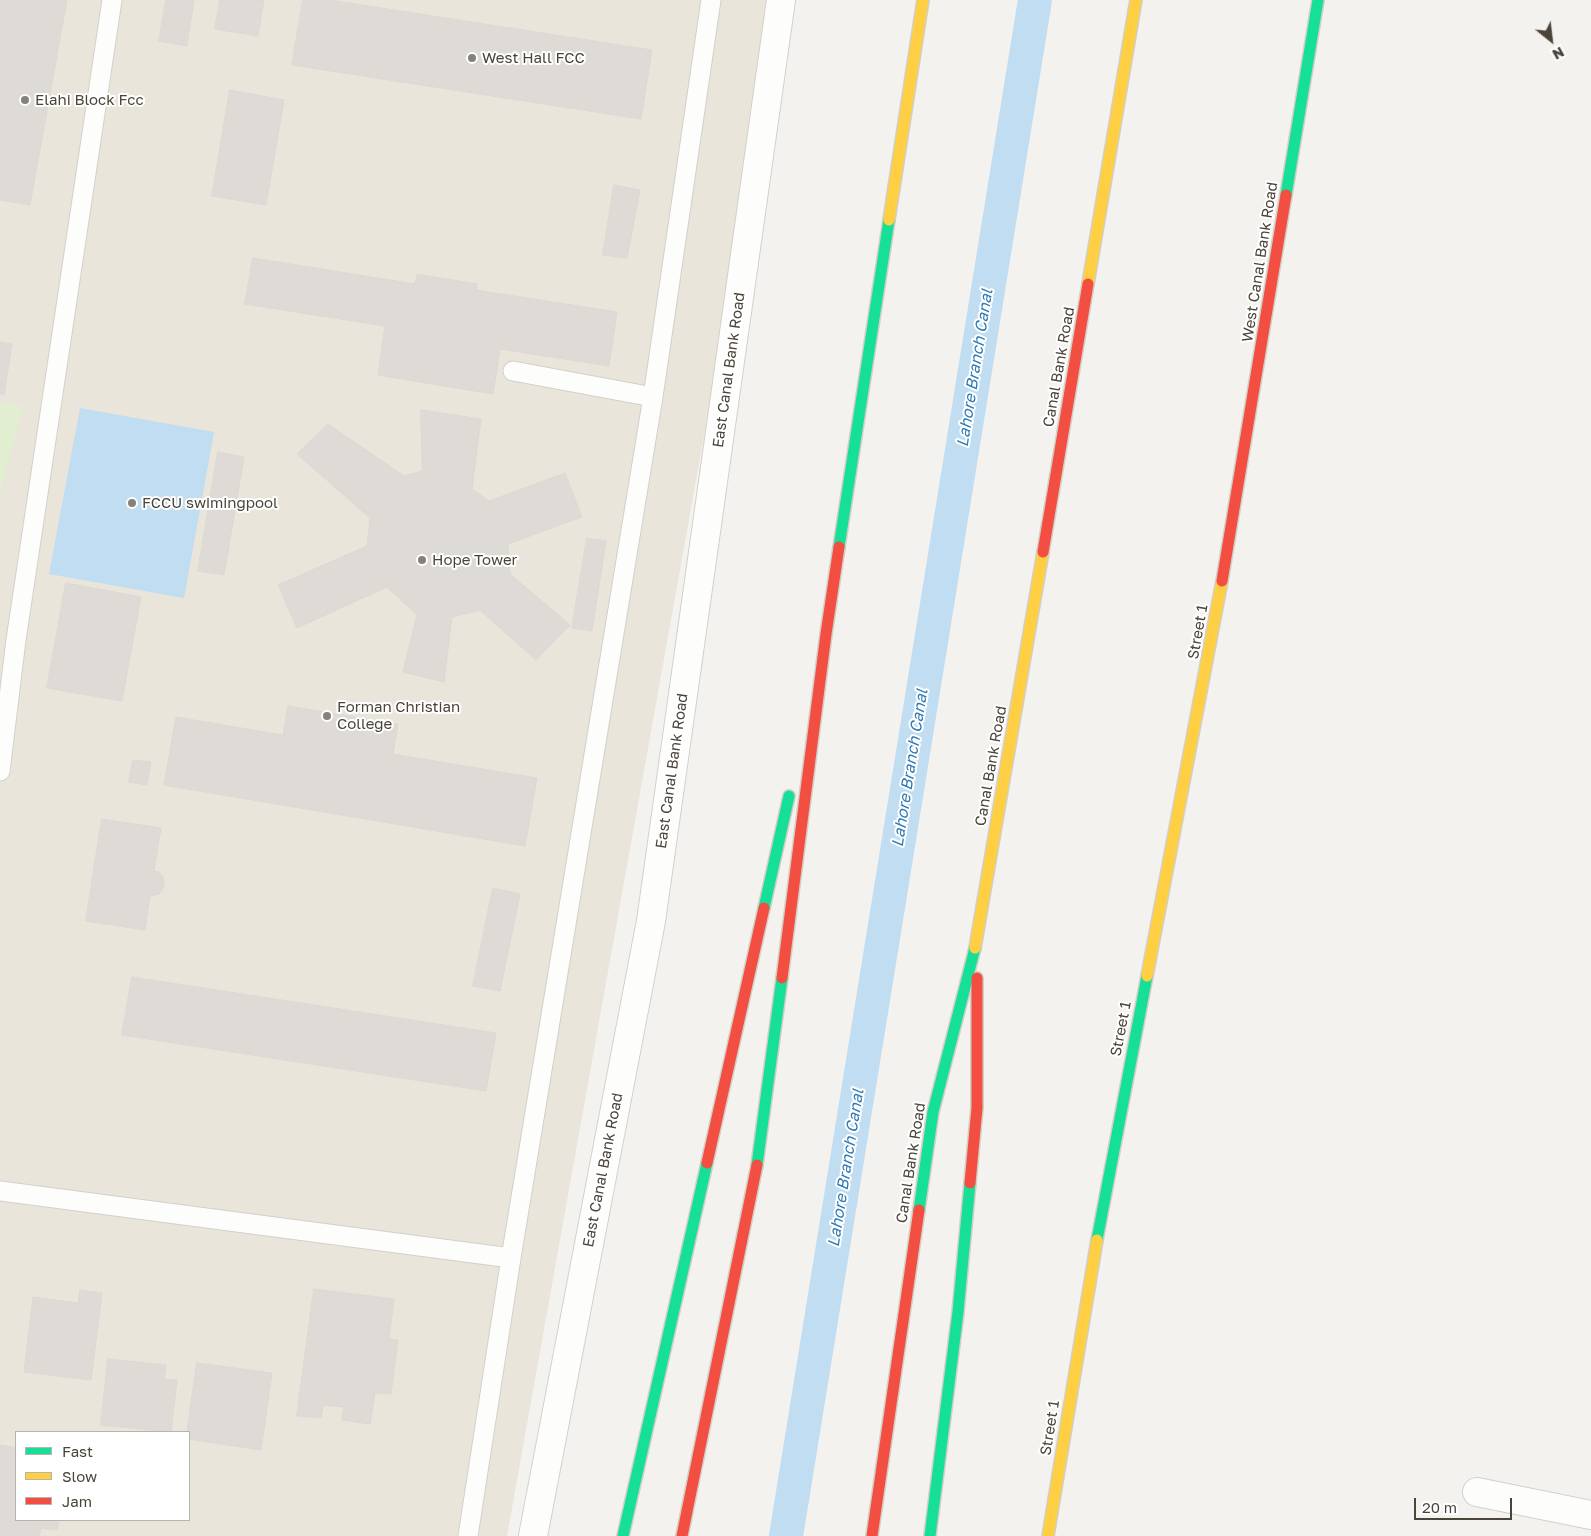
<!DOCTYPE html>
<style>
body{margin:0}
#map{position:relative;width:1591px;height:1536px;overflow:hidden;background:#f4f2ee;font-family:"Golos Text",sans-serif}
canvas{display:block}
.legend{position:absolute;left:15px;top:1431px;width:175px;height:90px;box-sizing:border-box;background:#fff;border:1px solid #b7b4b0;margin:0;padding:6px 9px;list-style:none;font-size:15px;color:#4b4439}
.legend li{display:flex;align-items:center;gap:10px;height:25px}
.legend b{width:25px;border:1px solid #b7b4b0}
.north{position:absolute;left:1526px;top:15px;width:50px;height:50px;-webkit-text-stroke:4px #fff;paint-order:stroke;rotate:151deg;font-size:14px;font-weight:700;line-height:20px;text-align:center;color:#4b4439}
.north::after{content:'';display:block;margin:auto;width:18px;height:22px;background:#4b4439;clip-path:polygon(50% 0,100% 100%,50% 72%,0 100%)}
.scale{position:absolute;left:1414px;top:1498px;width:98px;height:22px;box-sizing:border-box;border:2px solid #4b4439;border-top:0;padding-left:6px;font-size:15px;line-height:18px;white-space:nowrap;color:#4b4439;-webkit-text-stroke:4px #fff;paint-order:stroke}
</style>
<div id="map">
<canvas width="1591" height="1536"></canvas>
<ul class="legend">
<li><b style="height:6px;background:#16e098"></b>Fast</li>
<li><b style="height:6px;background:#ffcf43"></b>Slow</li>
<li><b style="height:6px;background:#f24e42"></b>Jam</li>
</ul>
<div class="north">N</div>
<div class="scale">20 m</div>
</div>
<script>
const context = document.querySelector('canvas').getContext('2d');
context.lineJoin = 'round';
function paint(path, color) {
  context.fillStyle = color;
  context.fill(path, 'evenodd');
}
function trace(path, color, width, dash) {
  context.strokeStyle = color;
  context.lineWidth = width;
  context.lineCap = dash ? 'butt' : 'round';
  context.setLineDash(dash || []);
  context.stroke(path);
}
function write(font, color, halo, rows, align = 'center') {
  context.font = font + ' "Golos Text",sans-serif';
  context.lineWidth = 4;
  context.setLineDash([]);
  context.textBaseline = 'middle';
  context.strokeStyle = halo;
  context.fillStyle = color;
  for (const [text, x, y, turn = 0] of rows) {
    context.save();
    context.translate(x, y);
    context.rotate((+turn || 0) * Math.PI / 180);
    context.textAlign = isNaN(turn) ? turn : align;
    if (halo) context.strokeText(text, 0, 0);
    context.fillText(text, 0, 0);
    context.restore();
  }
}
const education = new Path2D(`
 M 0,0 L 782,0 L 507,1536 L 0,1536 ZM 16,1432 L 189,1432 L 189,1520 L 16,1520 Z`);
const green = new Path2D(`
 M 0,402 L 23,406 L 0,494 Z`);
const water = new Path2D(`
 M 80,408 L 214,432 L 184,598 L 49,574 Z`);
const canal = new Path2D(`
 M 786,1536 L 1035,0`);
const building = new Path2D(`
 M 0,0 L 67,0 L 30,205 L 0,200 Z
 M 166,0 L 194,0 L 187,46 L 159,41 Z
 M 220,0 L 264,0 L 258,36 L 215,29 Z
 M 303,0 L 330,0 L 652,50 L 641,119 L 292,65 Z
 M 230,90 L 284,100 L 266,205 L 212,196 Z
 M 614,185 L 640,190 L 627,258 L 603,255 Z
 M 253,258 L 415,284 L 417,274 L 477,284 L 476,290 L 617,312 L 609,366 L 500,349 L 493,394 L 378,375 L 385,326 L 245,304 Z
 M 0,342 L 12,344 L 4,395 L 0,394 Z
 M 421,410 L 481,419 L 472,489 L 489,501 L 565,473 L 582,517 L 508,544 L 510,574 L 570,625 L 536,660 L 480,610 L 452,617 L 444,682 L 403,672 L 417,615 L 387,587 L 297,628 L 278,585 L 367,546 L 370,518 L 297,454 L 328,424 L 404,476 L 422,471 Z
 M 218,452 L 244,457 L 224,575 L 198,571 Z
 M 587,538 L 606,541 L 592,631 L 572,628 Z
 M 66,583 L 141,597 L 122,701 L 47,688 Z
 M 288,706 L 398,724 L 393,754 L 537,778 L 525,846 L 164,785 L 176,717 L 283,735 Z
 M 133,760 L 151,762 L 147,785 L 129,782 Z
 M 102,819 L 161,828 L 154,871 L 159,872 L 163,877 L 164,887 L 159,894 L 150,896 L 145,930 L 86,921 Z
 M 493,888 L 520,894 L 500,991 L 473,986 Z
 M 132,977 L 496,1033 L 486,1091 L 122,1035 Z
 M 314,1289 L 394,1299 L 389,1339 L 398,1340 L 391,1394 L 375,1393 L 370,1424 L 342,1420 L 344,1407 L 323,1405 L 321,1418 L 297,1416 Z
 M 80,1290 L 102,1293 L 91,1380 L 24,1372 L 33,1297 L 78,1303 Z
 M 108,1359 L 166,1365 L 164,1379 L 177,1380 L 171,1432 L 101,1425 Z
 M 197,1363 L 272,1373 L 261,1450 L 189,1439 L 187,1432 Z
 M 1,1445 L 16,1448 L 16,1520 L 59,1520 L 57,1530 L 41,1528 L 39,1536 L 0,1536 Z`);
const lane = new Path2D(`
 M 513,371 L 653,397
 M 0,771 L 16,640 L 112,0
 M 0,1191 L 511,1258 L 653,397 L 711,0
 M 468,1536 L 511,1258`);
const street = new Path2D(`
 M 1477,1492 L 1591,1515
 M 533,1536 L 651,921 L 781,0`);
const fast = new Path2D(`
 M 1286,195 L 1318,0
 M 839,547 L 889,220
 M 764,908 L 789,796
 M 757,1165 L 782,978
 M 919,1210 L 933,1112 L 975,948
 M 1097,1240 L 1147,976
 M 623,1536 L 707,1163
 M 930,1536 L 958,1312 L 970,1183`);
const slow = new Path2D(`
 M 889,220 L 923,0
 M 1088,284 L 1136,0
 M 975,948 L 1043,552
 M 1147,976 L 1222,581
 M 1048,1536 L 1097,1240`);
const jam = new Path2D(`
 M 1043,552 L 1088,284
 M 1222,581 L 1286,195
 M 782,978 L 826,634 L 839,547
 M 707,1163 L 764,908
 M 970,1183 L 977,1108 L 977,978
 M 682,1536 L 757,1165
 M 872,1536 L 919,1210`);
const markers = [
 [472,58,5,"#868178"],
 [25,100,5,"#868178"],
 [132,503,5,"#868178"],
 [422,560,5,"#868178"],
 [327,716,5,"#868178"]
];
const poiNames = [
 ["West Hall FCC",482,58],
 ["Elahi Block Fcc",35,100],
 ["FCCU swimingpool",142,503],
 ["Hope Tower",432,560],
 ["Forman Christian",337,707],
 ["College",337,724]
];
const streetNames = [
 ["West Canal Bank Road",1260,262,-81],
 ["Canal Bank Road",1059,367,-80],
 ["East Canal Bank Road",729,370,-82],
 ["Street 1",1198,632,-80],
 ["Canal Bank Road",991,766,-80],
 ["East Canal Bank Road",672,771,-82],
 ["Street 1",1121,1029,-79],
 ["Canal Bank Road",911,1163,-81],
 ["East Canal Bank Road",603,1170,-79],
 ["Street 1",1050,1428,-81]
];
const waterNames = [
 ["Lahore Branch Canal",975,368,-81],
 ["Lahore Branch Canal",910,768,-81],
 ["Lahore Branch Canal",846,1168,-81]
];
paint(education, '#eae5da');
paint(green, '#e1eecf');
paint(water, '#c0ddf1');
trace(canal, '#c0ddf1', 34);
paint(building, '#dedbd6');
trace(building, '#dcd9d4', 1);
trace(lane, '#d2d0cb', 21);
trace(street, '#d2d0cb', 30);
trace(fast, '#d3cfc5', 14);
trace(slow, '#d3cfc5', 14);
trace(jam, '#d3cfc5', 14);
trace(lane, '#fdfdfc', 19);
trace(street, '#fdfdfc', 28);
trace(fast, '#16e098', 11);
trace(slow, '#ffcf43', 11);
trace(jam, '#f24e42', 11);
for (const [x, y, r, color] of markers) {
  const dot = new Path2D();
  dot.arc(x, y, r, 0, 2 * Math.PI);
  context.fillStyle = color;
  context.fill(dot);
  trace(dot, '#fff', 2);
}
write('15px', '#4b4439', '#fff', poiNames, 'left');
write('15px', '#4b4439', '#fff', streetNames);
write('italic 16px', '#2e7ab2', '#fff', waterNames);
</script>
